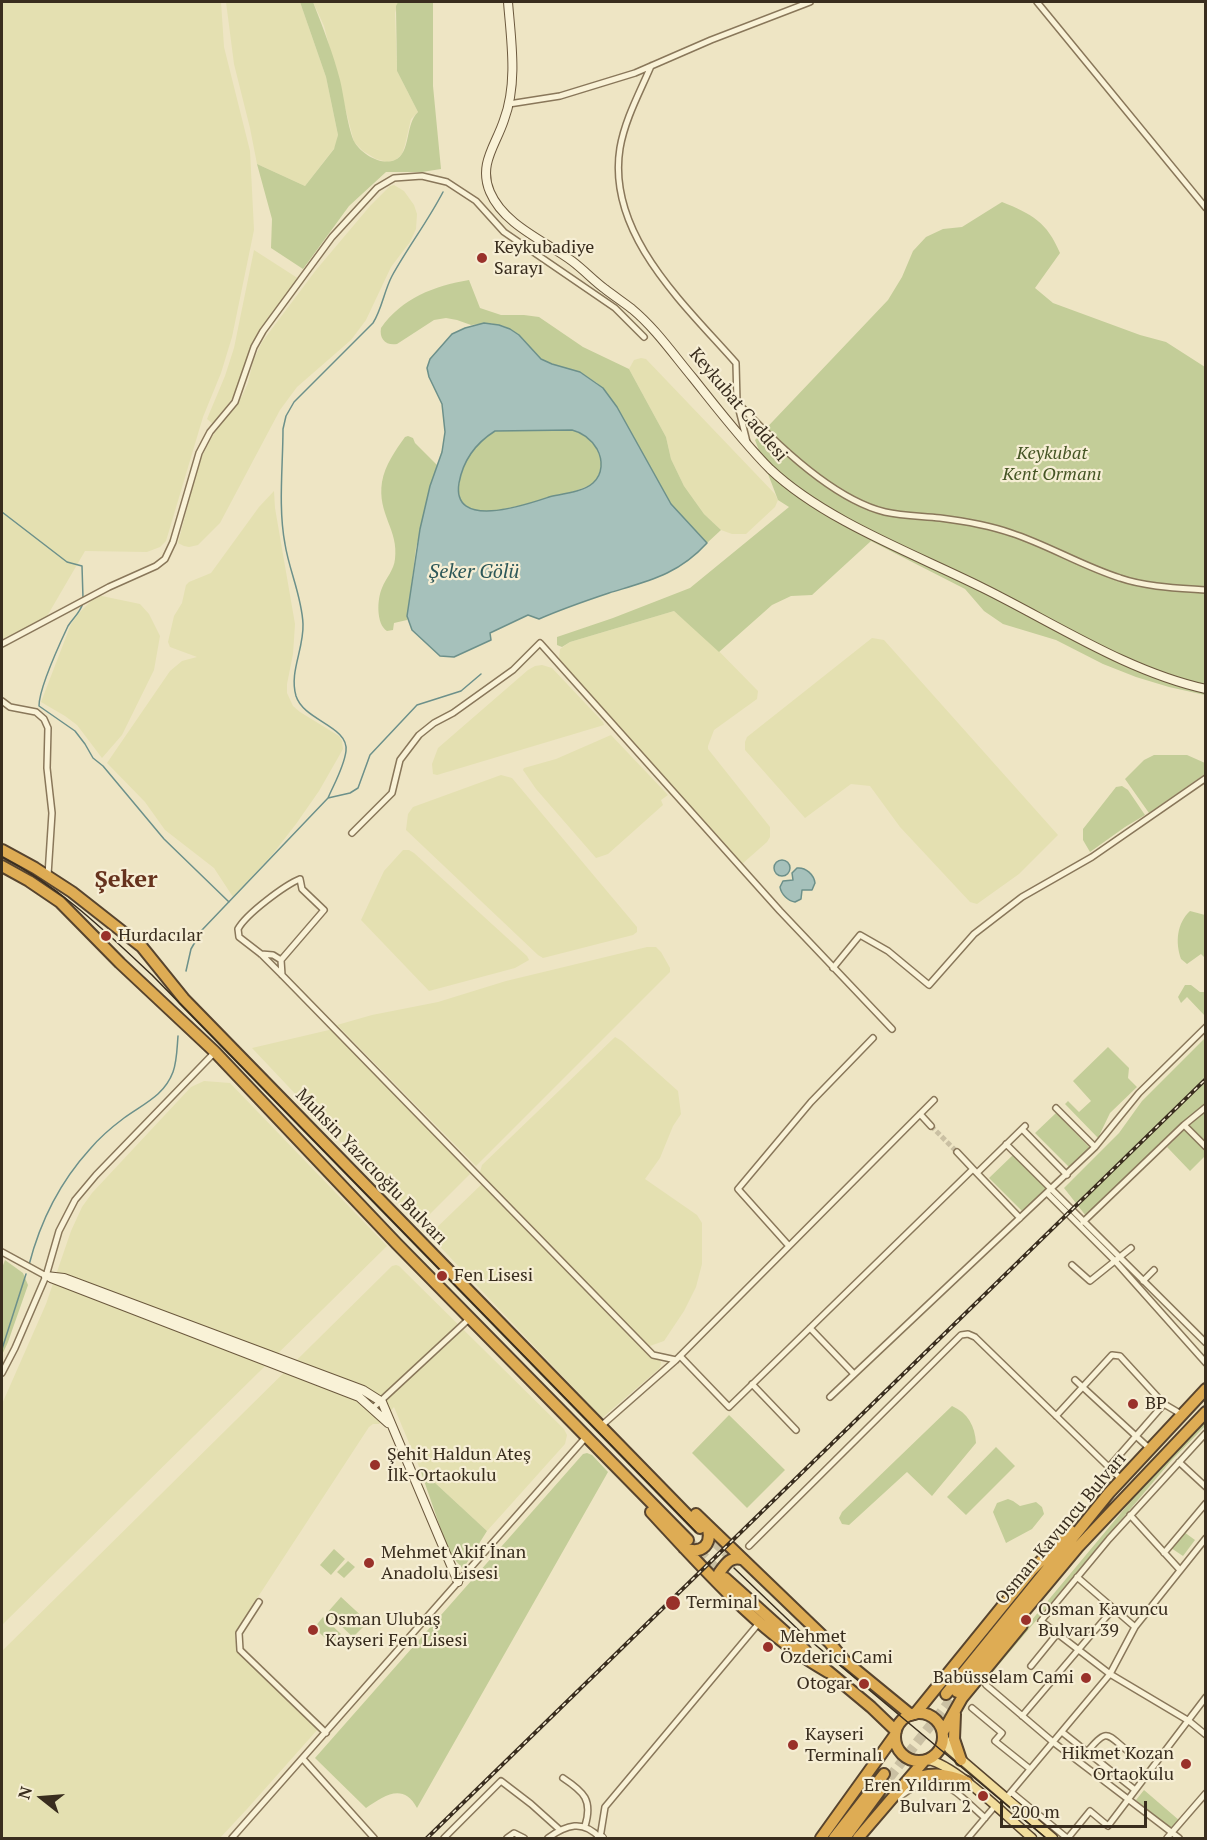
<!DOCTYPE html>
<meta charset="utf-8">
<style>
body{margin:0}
#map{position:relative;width:1207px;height:1840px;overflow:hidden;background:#eee5c4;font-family:"PT Serif",serif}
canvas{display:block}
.frame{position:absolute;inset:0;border:3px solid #392d1e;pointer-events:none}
.north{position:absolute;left:12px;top:1768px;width:60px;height:60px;-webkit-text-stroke:4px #f6eed4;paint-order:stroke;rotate:287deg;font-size:16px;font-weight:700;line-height:24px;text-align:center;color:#392d1e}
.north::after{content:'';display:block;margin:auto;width:21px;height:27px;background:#392d1e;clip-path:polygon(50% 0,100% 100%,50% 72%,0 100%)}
.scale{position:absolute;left:1000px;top:1801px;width:147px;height:27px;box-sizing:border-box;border:3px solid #392d1e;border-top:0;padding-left:8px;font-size:18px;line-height:21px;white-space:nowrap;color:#392d1e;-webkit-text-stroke:4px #f6eed4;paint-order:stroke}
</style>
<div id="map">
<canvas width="1207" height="1840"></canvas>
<div class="frame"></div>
<div class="north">N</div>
<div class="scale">200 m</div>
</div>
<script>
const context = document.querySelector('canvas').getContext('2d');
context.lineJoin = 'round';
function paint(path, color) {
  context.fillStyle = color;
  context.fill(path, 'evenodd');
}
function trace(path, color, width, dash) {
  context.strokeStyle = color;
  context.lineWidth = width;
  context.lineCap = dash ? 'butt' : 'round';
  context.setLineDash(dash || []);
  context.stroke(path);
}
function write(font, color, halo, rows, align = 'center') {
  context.font = font + ' "PT Serif",serif';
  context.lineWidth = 4.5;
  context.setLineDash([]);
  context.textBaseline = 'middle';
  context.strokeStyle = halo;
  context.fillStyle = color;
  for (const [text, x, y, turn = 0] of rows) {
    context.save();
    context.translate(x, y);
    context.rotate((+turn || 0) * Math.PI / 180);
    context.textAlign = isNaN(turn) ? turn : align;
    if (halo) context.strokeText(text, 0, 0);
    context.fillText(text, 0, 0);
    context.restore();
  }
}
const farmland = new Path2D(`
 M 2,2 L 221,2 L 224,47 L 250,151 L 254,230 L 232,337 L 221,373 L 203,417 L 166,541 L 160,547 L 147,552 L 85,551 L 46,618 L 2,639 Z
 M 226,2 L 300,2 L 326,77 L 338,135 L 336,146 L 305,186 L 257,164 L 250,128 L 234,64 Z
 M 313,2 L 398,2 L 395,13 L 397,71 L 418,112 L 411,119 L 405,145 L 402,154 L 396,160 L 387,162 L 376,159 L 363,151 L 354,142 L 324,26 Z
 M 394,185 L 404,191 L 414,205 L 417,214 L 416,229 L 410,242 L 391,267 L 366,320 L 351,340 L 297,387 L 280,410 L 220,523 L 198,545 L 189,547 L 184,546 L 178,543 L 199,462 L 213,435 L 242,396 L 248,383 L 253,361 L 262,342 L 316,270 L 370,206 L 390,186 Z
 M 254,250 L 299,279 L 259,330 L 251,347 L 235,395 L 213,424 L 207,419 L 225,376 L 234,348 Z
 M 641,358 L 646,359 L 775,494 L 778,500 L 775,507 L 746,534 L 732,534 L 721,530 L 704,514 L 684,486 L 671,459 L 666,437 L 629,369 L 634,360 Z
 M 274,491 L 275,508 L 295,624 L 293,654 L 287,684 L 287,693 L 293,706 L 300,712 L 339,736 L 342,741 L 343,749 L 319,791 L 296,824 L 272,855 L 233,897 L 214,868 L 165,830 L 145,802 L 107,763 L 170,671 L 182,661 L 197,657 L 170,647 L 168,642 L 174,616 L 182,603 L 186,585 L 189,582 L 211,573 L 259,507 Z
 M 97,595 L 140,604 L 149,614 L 160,636 L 154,670 L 122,735 L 102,758 L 77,725 L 65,716 L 41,702 L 71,624 L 79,613 Z
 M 674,611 L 704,636 L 758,691 L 757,699 L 714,730 L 708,746 L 708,749 L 770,827 L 770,837 L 767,842 L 742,864 L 559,659 L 560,649 L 570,642 Z
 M 872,638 L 884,640 L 1058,835 L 1019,874 L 977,904 L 970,902 L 900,827 L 870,786 L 851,784 L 805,818 L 745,750 L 745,742 L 747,737 Z
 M 542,665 L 552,668 L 603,722 L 604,725 L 437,775 L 433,774 L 432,764 L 438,748 L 528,670 L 535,666 Z
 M 611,735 L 668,795 L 661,800 L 663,805 L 608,854 L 596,858 L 536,789 L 523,770 L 524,768 L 556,759 Z
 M 501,775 L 512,778 L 637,927 L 637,932 L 633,935 L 543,958 L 538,955 L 406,830 L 408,814 L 413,807 Z
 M 403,850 L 409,850 L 414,853 L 527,956 L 529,960 L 515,968 L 429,991 L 361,920 L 384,871 Z
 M 647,947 L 656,947 L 661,952 L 670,968 L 670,972 L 476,1166 L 337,1025 L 372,1015 L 438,1002 L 506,981 Z
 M 329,1030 L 334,1030 L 472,1168 L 471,1173 L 419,1225 L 252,1048 Z
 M 615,1037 L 622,1041 L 678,1091 L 681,1114 L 673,1126 L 660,1158 L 645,1179 L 697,1215 L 702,1223 L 702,1264 L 696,1287 L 684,1311 L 664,1341 L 647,1347 L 661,1362 L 660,1368 L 602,1418 L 429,1235 L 485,1181 L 480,1172 L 482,1165 Z
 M 204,1081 L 230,1083 L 387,1246 L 2,1625 L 2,1404 L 46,1304 L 71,1231 L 82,1207 L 92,1193 L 191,1087 Z
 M 396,1265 L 399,1266 L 564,1429 L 567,1435 L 565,1444 L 487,1531 L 420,1469 L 394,1407 L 379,1424 L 373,1424 L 369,1427 L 237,1629 L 235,1637 L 237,1647 L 318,1729 L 247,1809 L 220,1838 L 2,1838 L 2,1651 L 392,1266 Z`);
const green = new Path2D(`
 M 300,2 L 313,2 C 323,28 333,53 340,80 C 344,96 348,131 355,143 C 362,154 381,166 395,160 C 411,153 405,124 418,112 L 397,71 L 396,6 L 398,2 L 433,2 L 433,86 L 441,169 L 422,172 L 386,172 L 349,206 L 303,269 L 271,248 L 272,219 L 257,164 L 305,186 L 334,149 L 338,135 L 326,77 Z
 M 1002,202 C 1032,214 1047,222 1060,253 L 1035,288 L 1053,303 L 1140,335 L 1166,342 L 1205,367 L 1205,695 L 1169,687 L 1136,677 L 1103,664 L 1056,640 L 1003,624 L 984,611 L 965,589 L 871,541 L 812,595 L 791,596 L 772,605 L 719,652 L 674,611 L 570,642 L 562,647 L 557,645 L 557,637 L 613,618 L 690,588 L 789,507 L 778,500 L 755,440 L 888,300 L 902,277 L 913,251 L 926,237 L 943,229 L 962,227 Z
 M 469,280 L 480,308 L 501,315 L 524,315 L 539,317 L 583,347 L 629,369 L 666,437 L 671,459 L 684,486 L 704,514 L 721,530 L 707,543 L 671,504 L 617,407 L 597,383 L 580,372 L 552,364 L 541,359 L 519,335 L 504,326 L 489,323 L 471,325 L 457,320 L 446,318 L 434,320 L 397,344 C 386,346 379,339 381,328 C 402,298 434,286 469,280 Z
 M 572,430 C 596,437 612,464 592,484 C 577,493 493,515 476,511 C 446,504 462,465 474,449 C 480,442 487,437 495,431 Z
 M 408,436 L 413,438 L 415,443 L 437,465 L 416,548 L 407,620 L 394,623 L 393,630 L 387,631 C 376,624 377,599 382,588 C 386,578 394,570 395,559 C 399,530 377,514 382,482 C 385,465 395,451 405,437 Z
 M 1154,755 L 1187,755 L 1205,763 L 1205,774 L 1149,813 L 1125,779 L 1144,760 Z
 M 1122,786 L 1128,790 L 1145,815 L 1125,827 L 1090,852 L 1083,840 L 1083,829 L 1116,787 Z
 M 1190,911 L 1205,915 L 1205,958 L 1201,954 L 1187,964 L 1181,959 C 1175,942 1177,923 1190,911 Z
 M 1185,985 L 1191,985 L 1200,992 L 1205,992 L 1205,1016 L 1187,997 L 1181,1003 L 1178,997 Z
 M 1205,1038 L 1205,1103 L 1086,1216 L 1064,1188 L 1119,1133 L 1142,1101 Z
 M 1108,1047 L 1129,1068 L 1128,1078 L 1137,1087 L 1110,1113 L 1098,1138 L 1065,1104 L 1068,1101 L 1079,1112 L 1091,1101 L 1073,1081 Z
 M 1205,1110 L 1205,1156 L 1190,1171 L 1167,1147 Z
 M 1056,1113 L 1090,1148 L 1070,1168 L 1035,1133 Z
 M 1014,1154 L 1048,1189 L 1024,1213 L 989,1178 Z
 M 5,1260 L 23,1273 L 28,1285 L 8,1342 L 2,1355 L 2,1268 Z
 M 952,1406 C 968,1413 975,1426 976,1443 L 932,1496 L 907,1472 L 849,1525 L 842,1524 L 839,1518 L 842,1512 Z
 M 729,1415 L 785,1470 L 747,1508 L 692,1453 Z
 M 1205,1419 L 1205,1426 L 1171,1461 L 974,1694 L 971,1693 L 1170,1454 Z
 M 996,1447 L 1015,1466 L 966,1515 L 947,1497 Z
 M 587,1453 L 592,1455 L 608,1472 L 417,1808 C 403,1782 384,1796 366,1808 L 315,1758 L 583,1454 Z
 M 420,1469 L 487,1531 L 463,1569 L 449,1553 Z
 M 1008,1499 L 1013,1501 L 1020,1506 L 1036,1502 L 1042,1507 L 1044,1514 L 1032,1529 L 1006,1543 L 993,1512 L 997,1503 Z
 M 1184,1532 L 1195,1540 L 1183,1556 L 1171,1548 Z
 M 334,1549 L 345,1559 L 331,1575 L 320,1565 Z
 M 348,1561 L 355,1567 L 344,1578 L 337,1572 Z
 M 341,1597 L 368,1622 L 353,1637 L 327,1613 Z
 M 323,1617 L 341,1634 L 332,1644 L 314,1628 Z
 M 1144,1790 L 1180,1821 L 1172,1830 L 1136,1800 Z`);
const water = new Path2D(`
 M 484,323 L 499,325 L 510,329 L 519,335 L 541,359 L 552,364 L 580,372 L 603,388 L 617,407 L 671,504 L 707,543 C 678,575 648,581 609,593 C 585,601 562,609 539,619 L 528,615 L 490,633 L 491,640 L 454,657 L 440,656 L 412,630 L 407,616 L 420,529 L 430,486 L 442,452 L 445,432 L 442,404 L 429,377 L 427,368 L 430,359 L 452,334 L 465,328 ZM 572,430 C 584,433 591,439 597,449 C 603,460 603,474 593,483 C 583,492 562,494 549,497 C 528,504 451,531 459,483 C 463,461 476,443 495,431 Z
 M774 868a8 8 0 1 1 16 0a8 8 0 1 1-16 0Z
 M 797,868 C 806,867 814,875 815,883 L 812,890 L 802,890 L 801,899 L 795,902 C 788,901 781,894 780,887 L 783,881 L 793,880 L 792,873 Z`);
const stream = new Path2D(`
 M 2,512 L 67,562 L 82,566 L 83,598
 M 83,603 C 80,613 73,618 68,626 C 60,643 39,688 39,706 L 75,731 L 85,744 L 93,758 L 103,766 L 164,839 L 229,902
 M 328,798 C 334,784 344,767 346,751 C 349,726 304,721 296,696 C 289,672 304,649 303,624 C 302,597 289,570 285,544 C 278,507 283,466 283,429 L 286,416 L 294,402 L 373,323 C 382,309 384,291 392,276 C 408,247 428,221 443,192
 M 186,971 L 191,949 L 202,930 L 328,798 L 350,793 L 358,788 L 370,755 L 417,705 L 461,691 L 481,674
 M 29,1265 C 40,1222 60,1182 90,1149 C 100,1137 112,1127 124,1118 C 143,1104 164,1096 173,1072 C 177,1061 177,1048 178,1036
 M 2,1349 L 26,1274`);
const streetTunnel = new Path2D(`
 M 931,1126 L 957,1152`);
const highwayTunnel = new Path2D(`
 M 703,1531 L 738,1564
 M 688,1540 L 725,1578
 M 889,1778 L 953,1697`);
const street = new Path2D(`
 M 1037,2 L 1206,208
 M 651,66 C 640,92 625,119 620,148 C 606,234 685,305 736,363 L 737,402 L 747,442
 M 509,104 L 560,96 L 635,73 L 711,40 L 810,2
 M 737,402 C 774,442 832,499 885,512 C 903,516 921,516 940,518 C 964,521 988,525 1011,533 C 1048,545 1082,566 1120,578 C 1146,587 1178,588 1206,590
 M 2,644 L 109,587 L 156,566 L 165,559 L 173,542 L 199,453 L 210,432 L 235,402 L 254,347 L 263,331 L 332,237 L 377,188 L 394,178 L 422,176 L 447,182 L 476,201 L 504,232 L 615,308 L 644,337
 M 2,701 L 10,707 L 36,712 L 44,719 L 48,728 L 47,768 L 52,813 L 48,875
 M 352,833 L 392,793 L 400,760 L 419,735 L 434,723 L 453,713 L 513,670 L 540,643 L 780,911 L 892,1029
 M 261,954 L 273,955 L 281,960
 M 833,968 L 860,935 L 888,951 L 929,985 L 974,934 L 1022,897 L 1092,857 L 1206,778
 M 282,975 L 281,960 L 324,910 L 302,889 L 300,879 C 285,885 246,914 238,929 L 239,937 L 261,954 L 282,975 L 653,1355 L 676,1360
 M 1056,1108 L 1095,1147
 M 920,1114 L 931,1126
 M 1184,1125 L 1206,1147
 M 1022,1129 L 1067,1175
 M 1006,1144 L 1206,1343
 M 957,1152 L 973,1169
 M 977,1173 L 1025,1126
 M 1047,1193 L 1116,1262 L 1206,1363
 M 1083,1222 L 1184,1125 L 1206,1107
 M 789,1246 L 738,1189 L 811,1102 L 873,1038
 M 2,1252 L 46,1276
 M 1072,1265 L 1090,1281 L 1131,1248
 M 1143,1281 L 1154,1270
 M 810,1328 L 854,1374
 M 680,1356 L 729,1407 L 973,1169 L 1020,1218 L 1019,1219
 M 2,1373 L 15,1348 L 46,1276 L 59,1231 L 75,1200 L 96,1175 L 215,1052
 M 1075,1380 L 1150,1449
 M 752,1384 L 796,1430
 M 830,1397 L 1095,1147 L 1139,1093 L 1206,1027
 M 373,1408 L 470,1318
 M 1056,1416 L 1112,1355 L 1120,1356 L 1164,1404 L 1181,1414
 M 601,1426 L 676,1360 L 934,1100
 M 1206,1433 L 1109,1539 L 1041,1621 L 1110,1674 L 1189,1721 L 1206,1735
 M 1179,1462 L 1206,1487
 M 1109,1467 L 1164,1404
 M 1130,1515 L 1180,1570
 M 749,1546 L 961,1335 L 968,1334 L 975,1337 L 1122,1480
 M 1164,1553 L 1206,1503
 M 1077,1577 L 1135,1627
 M 259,1602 L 239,1633 L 240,1650 L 326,1733
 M 1031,1666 L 1057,1634
 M 986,1685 L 1053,1742 L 1179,1838
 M 972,1708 L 1002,1733 L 995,1741 L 1030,1769
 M 1022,1716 L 1113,1609
 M 1062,1732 L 1135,1790
 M 1087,1752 C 1108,1727 1106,1734 1129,1752
 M 303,1759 L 374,1838
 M 563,1778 C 584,1792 593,1800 585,1826
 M 1011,1792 L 1067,1838
 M 899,1797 C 939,1766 954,1791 985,1818
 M 1006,1798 L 1110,1674 L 1135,1627 L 1206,1538
 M 232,1838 L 586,1437
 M 444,1838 L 501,1781 L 531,1804 L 560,1830
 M 507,1838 L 514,1833 L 524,1838
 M 548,1838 C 566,1825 583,1819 600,1838
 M 600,1838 L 605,1807 L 759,1623
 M 968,1838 L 995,1806
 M 1068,1838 L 1090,1811 L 1108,1826 L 1206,1697
 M 1167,1838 L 1206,1793`);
const secondary = new Path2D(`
 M 508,2 C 511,40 518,83 504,120 C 496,145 478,164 490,192 C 504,225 545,241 572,261 C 584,270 594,281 605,289 C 614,296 623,302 632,309 C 655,328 673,354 693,378 C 717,408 743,442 770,469 C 825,521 915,554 983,588 C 1054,623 1128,672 1206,689
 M 46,1276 L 64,1278 L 363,1390 L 382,1402 L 458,1582
 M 51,1278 L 359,1397 L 388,1423
 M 599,1838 L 602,1838`);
const primary = new Path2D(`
 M 943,1735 L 949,1749 L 1053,1838
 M 928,1760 C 955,1764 1009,1819 1032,1838`);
const highway = new Path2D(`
 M 2,850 L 35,868 L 72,892 L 142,947 L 184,999 L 700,1528
 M 2,866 L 29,881 L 60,902 L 120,963 L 215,1052 L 397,1244 L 688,1540
 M 651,1512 C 703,1568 761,1635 828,1672
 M 696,1514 L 830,1643 L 844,1660
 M 684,1548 C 703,1555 713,1544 707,1525
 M 725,1578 L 805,1650
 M 719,1583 L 719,1573 C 725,1565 730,1556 741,1559
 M 839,1656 L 911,1715
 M 823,1667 L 871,1707 L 896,1731
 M 957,1692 L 1078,1547 L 1206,1412
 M 946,1694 L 1109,1493 L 1206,1389
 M895 1737a24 24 0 1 1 48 0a24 24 0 1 1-48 0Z
 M 915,1714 L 1031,1571 L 1071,1531
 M 955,1714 L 954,1739 L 961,1760
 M 943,1732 L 962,1698 L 1022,1625
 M 907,1782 C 928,1771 946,1773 967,1782
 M 821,1838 L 895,1735
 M 834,1838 L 884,1774
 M 845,1838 L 884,1785
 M 858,1838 L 924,1761`);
const tram = new Path2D(`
 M 2,857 C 60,887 105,931 152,975 L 696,1532
 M 734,1568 L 806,1637 L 1046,1838`);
const rail = new Path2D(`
 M 427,1838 L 1206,1079`);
const markers = [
 [482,258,6,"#99312a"],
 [106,936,6,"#99312a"],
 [442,1276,6,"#99312a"],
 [1133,1404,6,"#99312a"],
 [375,1465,6,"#99312a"],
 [369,1563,6,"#99312a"],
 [673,1603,8,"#99312a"],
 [1026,1620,6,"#99312a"],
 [313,1630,6,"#99312a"],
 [768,1647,6,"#99312a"],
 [1086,1678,6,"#99312a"],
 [864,1684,6,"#99312a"],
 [793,1745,6,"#99312a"],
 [1186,1764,6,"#99312a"],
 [983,1796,6,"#99312a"]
];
const poiNames = [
 ["Keykubadiye",494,248],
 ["Sarayı",494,269],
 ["Hurdacılar",118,936],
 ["Fen Lisesi",454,1276],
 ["BP",1145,1404],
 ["Şehit Haldun Ateş",387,1455],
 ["İlk-Ortaokulu",387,1476],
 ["Mehmet Akif İnan",381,1553],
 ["Anadolu Lisesi",381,1574],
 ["Terminal",686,1603],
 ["Osman Kavuncu",1038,1610],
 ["Bulvarı 39",1038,1631],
 ["Osman Ulubaş",325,1620],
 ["Kayseri Fen Lisesi",325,1641],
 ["Mehmet",780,1637],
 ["Özderici Cami",780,1658],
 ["Babüsselam Cami",1074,1678,"right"],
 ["Otogar",852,1684,"right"],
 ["Kayseri",805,1735],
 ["Terminalı",805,1756],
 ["Hikmet Kozan",1174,1754,"right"],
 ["Ortaokulu",1174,1775,"right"],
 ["Eren Yıldırım",971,1786,"right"],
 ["Bulvarı 2",971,1807,"right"]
];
const streetNames = [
 ["Keykubat Caddesi",738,405,50],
 ["Muhsin Yazıcıoğlu Bulvarı",371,1167,46],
 ["Osman Kavuncu Bulvarı",1061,1529,-50]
];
const parkNames = [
 ["Keykubat",1052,454],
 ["Kent Ormanı",1052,475]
];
const waterNames = [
 ["Şeker Gölü",474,572]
];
const districtNames = [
 ["Şeker",126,880]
];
paint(farmland, '#e4e0b1');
paint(green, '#c3cd98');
paint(water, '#a6c1bb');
trace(water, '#6c908a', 1.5);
trace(stream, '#6c908a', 1.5);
trace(streetTunnel, '#cac0a3', 5, [5, 2.5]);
trace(highwayTunnel, '#cac0a3', 10, [10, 5]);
trace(street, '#89775a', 8);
trace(secondary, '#6b583d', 10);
trace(primary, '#57442e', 11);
trace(highway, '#57442e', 14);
trace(street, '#f9f2d7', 5);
trace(secondary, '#f9f2d7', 8);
trace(primary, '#f2dd9c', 8);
trace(highway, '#deac54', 10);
trace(tram, '#392d1e', 1.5);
trace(rail, '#392d1e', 4);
trace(rail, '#f6eed4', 1.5, [4.5]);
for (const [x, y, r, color] of markers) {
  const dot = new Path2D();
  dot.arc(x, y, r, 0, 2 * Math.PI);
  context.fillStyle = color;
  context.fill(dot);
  trace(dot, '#f6eed4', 2);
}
write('18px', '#392d1e', '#f6eed4', poiNames, 'left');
write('18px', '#392d1e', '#f6eed4', streetNames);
write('italic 18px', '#465625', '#f6eed4', parkNames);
write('italic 20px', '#2d5859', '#f6eed4', waterNames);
write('bold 24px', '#66321d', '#f6eed4', districtNames);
</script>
